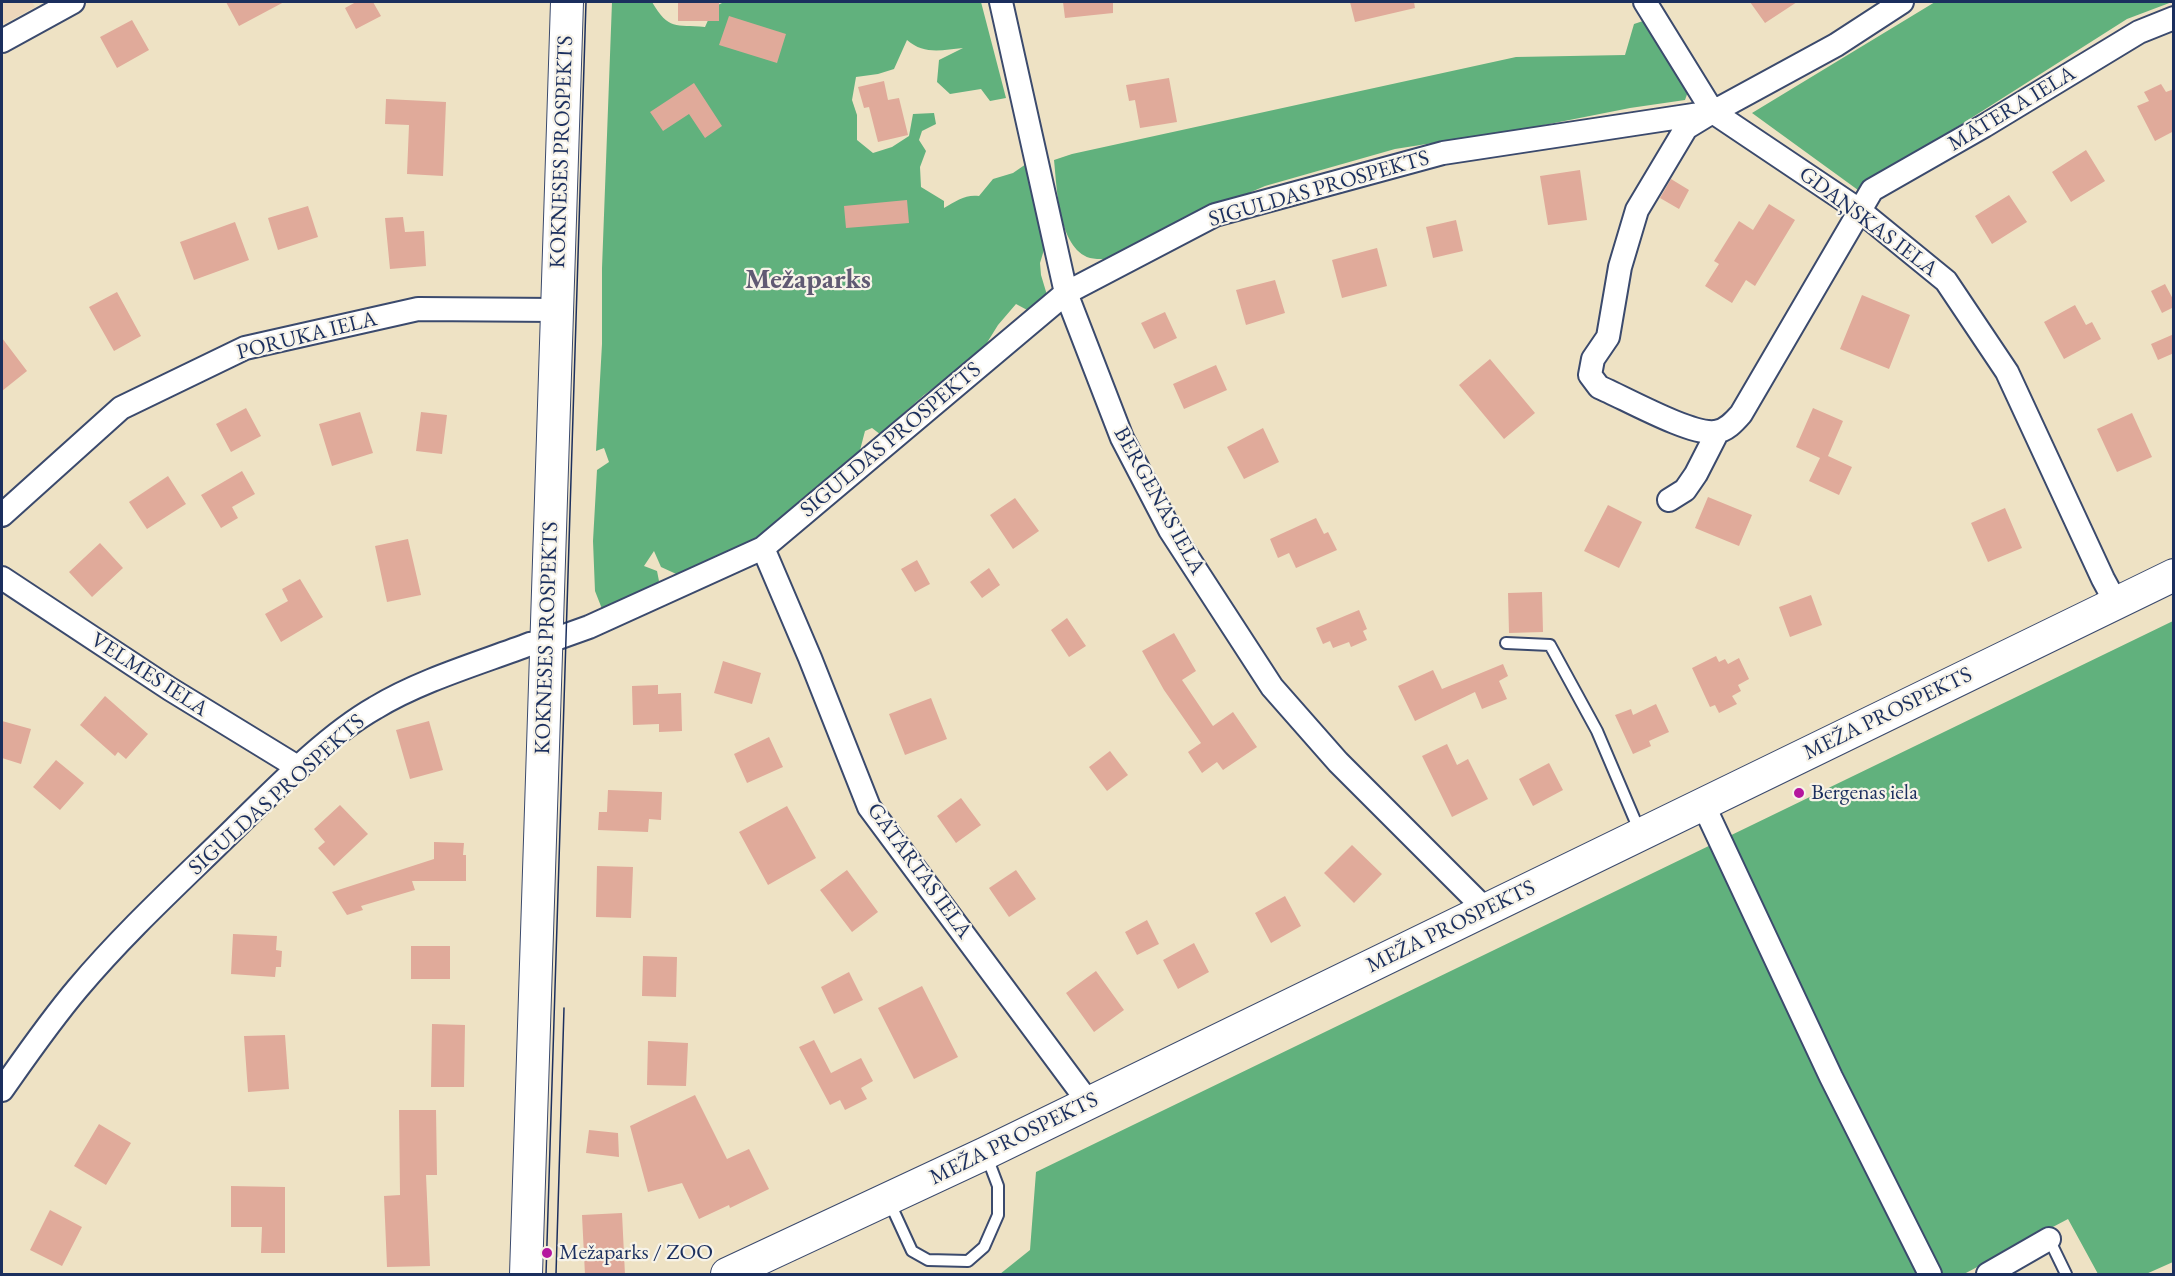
<!DOCTYPE html>
<meta charset="utf-8">
<style>
body{margin:0}
#map{position:relative;width:2175px;height:1276px;overflow:hidden;background:#eee2c4;font-family:"EB Garamond",serif}
canvas{display:block}
.frame{position:absolute;inset:0;border:3px solid #1b2f5e;pointer-events:none}
</style>
<div id="map">
<canvas width="2175" height="1276"></canvas>
<div class="frame"></div>
</div>
<script>
const context = document.querySelector('canvas').getContext('2d');
context.lineJoin = 'round';
function paint(path, color) {
  context.fillStyle = color;
  context.fill(path, 'evenodd');
}
function trace(path, color, width, dash) {
  context.strokeStyle = color;
  context.lineWidth = width;
  context.lineCap = dash ? 'butt' : 'round';
  context.setLineDash(dash || []);
  context.stroke(path);
}
function write(font, color, halo, rows, align = 'center') {
  context.font = font + ' "EB Garamond",serif';
  context.lineWidth = 4.5;
  context.setLineDash([]);
  context.textBaseline = 'middle';
  context.strokeStyle = halo;
  context.fillStyle = color;
  for (const [text, x, y, turn = 0] of rows) {
    context.save();
    context.translate(x, y);
    context.rotate((+turn || 0) * Math.PI / 180);
    context.textAlign = isNaN(turn) ? turn : align;
    if (halo) context.strokeText(text, 0, 0);
    context.fillText(text, 0, 0);
    context.restore();
  }
}
const built = new Path2D(`
 M 2,2 L 32,2 L 35,7 L 2,25 Z`);
const forest = new Path2D(`
 M 612,2 L 652,2 C 669,31 675,24 705,27 L 714,7 L 724,2 L 981,2 L 1006,98 L 990,101 L 981,89 L 950,94 L 937,82 L 939,60 L 963,48 C 942,50 924,55 907,40 L 894,69 L 878,74 L 856,77 L 852,100 L 857,115 L 857,140 L 873,153 L 892,147 L 909,136 L 913,114 L 934,113 L 936,124 L 922,131 L 919,140 L 926,151 L 920,167 L 921,187 L 944,201 L 944,208 C 956,201 966,194 979,196 L 993,179 L 1013,173 L 1029,162 L 1046,243 L 1040,263 L 1041,275 L 1047,295 L 1031,312 L 1016,304 L 998,325 L 980,354 L 924,395 L 897,419 L 885,438 L 872,428 L 865,431 L 859,454 L 787,520 L 685,578 L 661,567 L 654,551 L 644,566 L 657,571 L 659,581 L 648,592 L 604,614 L 595,591 L 593,541 L 597,470 L 609,462 L 604,448 L 596,451 L 602,344 L 602,268 Z
 M 1935,2 L 2172,2 L 2127,19 L 1858,190 L 1752,113 Z
 M 1649,19 L 1690,86 L 1685,100 L 1630,108 L 1534,127 L 1395,149 L 1265,186 L 1195,216 L 1104,259 C 1100,259 1094,259 1090,258 C 1058,248 1057,187 1054,160 L 1072,154 L 1516,57 L 1625,55 L 1634,24 Z
 M 2173,621 L 2173,1262 L 2146,1274 L 2098,1274 L 2068,1219 L 1964,1274 L 1000,1274 L 1030,1250 L 1036,1172 Z`);
const building = new Path2D(`
 M 226,2 L 284,2 L 239,26 Z
 M 356,2 L 373,2 L 381,16 L 356,29 L 345,8 Z
 M 678,2 L 719,2 L 719,21 L 678,21 Z
 M 1063,2 L 1113,2 L 1113,13 L 1065,18 Z
 M 1350,2 L 1414,2 L 1415,8 L 1355,22 Z
 M 1750,2 L 1797,2 L 1765,23 Z
 M 729,16 L 786,34 L 777,63 L 719,45 Z
 M 132,20 L 149,50 L 117,68 L 100,37 Z
 M 1169,78 L 1177,122 L 1140,128 L 1135,100 L 1129,101 L 1126,85 Z
 M 884,81 L 888,100 L 899,98 L 908,135 L 878,142 L 869,107 L 864,108 L 858,87 Z
 M 694,83 L 722,126 L 705,138 L 689,114 L 663,131 L 650,112 Z
 M 2161,84 L 2166,92 L 2174,89 L 2174,131 L 2155,141 L 2137,106 L 2149,101 L 2144,92 Z
 M 386,99 L 446,102 L 443,176 L 407,174 L 409,125 L 385,124 Z
 M 2086,150 L 2105,181 L 2071,202 L 2052,172 Z
 M 1580,170 L 1587,220 L 1548,225 L 1540,176 Z
 M 1671,179 L 1689,190 L 1679,209 L 1660,198 Z
 M 2009,195 L 2027,222 L 1992,244 L 1975,216 Z
 M 907,200 L 909,223 L 846,228 L 844,206 Z
 M 1769,204 L 1795,220 L 1755,286 L 1746,280 L 1732,303 L 1705,286 L 1719,264 L 1714,261 L 1739,221 L 1753,230 Z
 M 308,206 L 318,237 L 278,250 L 268,218 Z
 M 403,217 L 405,232 L 424,231 L 426,266 L 390,269 L 385,218 Z
 M 1456,220 L 1463,251 L 1433,258 L 1426,227 Z
 M 235,222 L 249,260 L 194,280 L 180,242 Z
 M 1377,248 L 1387,286 L 1342,298 L 1332,260 Z
 M 1275,280 L 1285,313 L 1246,325 L 1236,290 Z
 M 2165,284 L 2174,301 L 2174,307 L 2162,313 L 2151,291 Z
 M 117,292 L 141,336 L 114,351 L 89,307 Z
 M 1862,295 L 1910,315 L 1889,369 L 1840,349 Z
 M 2075,305 L 2086,325 L 2092,322 L 2101,339 L 2064,359 L 2044,322 Z
 M 1165,312 L 1177,338 L 1154,349 L 1141,323 Z
 M 2174,334 L 2174,353 L 2158,360 L 2151,344 Z
 M 2,338 L 27,371 L 2,391 Z
 M 1490,359 L 1535,413 L 1504,439 L 1459,385 Z
 M 1216,365 L 1227,390 L 1184,409 L 1173,384 Z
 M 246,408 L 261,436 L 231,452 L 216,424 Z
 M 1813,408 L 1843,421 L 1828,456 L 1852,467 L 1839,495 L 1809,481 L 1820,458 L 1796,447 Z
 M 360,412 L 373,453 L 332,466 L 319,424 Z
 M 421,412 L 447,415 L 442,454 L 416,451 Z
 M 2132,413 L 2152,457 L 2117,472 L 2097,429 Z
 M 1263,428 L 1279,462 L 1244,479 L 1227,447 Z
 M 242,471 L 255,494 L 232,507 L 238,518 L 221,528 L 201,495 Z
 M 168,476 L 186,504 L 147,529 L 129,502 Z
 M 1708,497 L 1752,515 L 1739,546 L 1695,528 Z
 M 1015,498 L 1039,531 L 1013,549 L 990,515 Z
 M 1608,505 L 1642,522 L 1619,568 L 1584,551 Z
 M 2005,508 L 2022,548 L 1988,562 L 1971,523 Z
 M 1316,518 L 1324,534 L 1328,532 L 1337,550 L 1296,568 L 1289,553 L 1278,558 L 1270,539 Z
 M 408,539 L 421,595 L 387,602 L 375,546 Z
 M 100,543 L 123,568 L 92,597 L 69,572 Z
 M 917,560 L 930,584 L 915,592 L 901,569 Z
 M 989,568 L 1000,585 L 982,598 L 970,582 Z
 M 300,579 L 323,617 L 281,642 L 265,614 L 288,601 L 282,589 Z
 M 1542,592 L 1543,632 L 1509,633 L 1508,593 Z
 M 1811,595 L 1822,625 L 1790,637 L 1779,607 Z
 M 1359,610 L 1367,629 L 1363,631 L 1367,640 L 1351,647 L 1349,642 L 1333,648 L 1330,641 L 1323,644 L 1316,628 Z
 M 1067,618 L 1086,646 L 1069,657 L 1051,630 Z
 M 1174,633 L 1196,671 L 1182,680 L 1213,726 L 1233,712 L 1257,747 L 1223,770 L 1217,762 L 1202,773 L 1188,752 L 1201,743 L 1164,690 L 1142,651 Z
 M 1716,656 L 1719,662 L 1725,659 L 1728,664 L 1739,658 L 1749,679 L 1738,685 L 1741,691 L 1732,696 L 1737,704 L 1719,713 L 1715,705 L 1710,707 L 1692,668 Z
 M 723,661 L 761,673 L 752,704 L 714,693 Z
 M 1503,664 L 1508,676 L 1499,681 L 1507,699 L 1482,709 L 1475,692 L 1415,721 L 1398,686 L 1433,670 L 1442,689 Z
 M 658,685 L 658,694 L 681,693 L 682,731 L 659,732 L 659,724 L 633,725 L 632,686 Z
 M 105,696 L 148,734 L 126,759 L 118,752 L 115,756 L 80,725 Z
 M 931,698 L 947,739 L 905,755 L 889,714 Z
 M 1656,704 L 1669,732 L 1649,741 L 1651,746 L 1633,754 L 1615,715 L 1631,709 L 1633,715 Z
 M 2,721 L 31,729 L 21,764 L 2,758 Z
 M 429,721 L 443,770 L 410,779 L 396,730 Z
 M 769,737 L 783,767 L 747,783 L 734,754 Z
 M 1447,744 L 1457,765 L 1468,759 L 1488,799 L 1452,817 L 1422,756 Z
 M 1110,751 L 1128,775 L 1107,791 L 1089,767 Z
 M 56,760 L 84,783 L 60,810 L 33,787 Z
 M 1549,763 L 1563,790 L 1533,806 L 1519,779 Z
 M 608,790 L 662,792 L 661,820 L 649,819 L 648,832 L 598,830 L 599,812 L 607,812 Z
 M 961,798 L 981,825 L 956,843 L 937,816 Z
 M 340,805 L 368,834 L 334,866 L 318,848 L 325,842 L 314,829 Z
 M 787,806 L 816,858 L 768,885 L 739,832 Z
 M 434,842 L 464,843 L 463,855 L 466,855 L 466,881 L 412,881 L 415,890 L 361,906 L 363,910 L 347,915 L 332,892 L 434,859 Z
 M 1352,845 L 1382,874 L 1354,903 L 1324,873 Z
 M 597,866 L 633,867 L 631,918 L 596,917 Z
 M 847,870 L 878,912 L 852,932 L 820,890 Z
 M 1016,870 L 1036,899 L 1009,917 L 989,888 Z
 M 1285,896 L 1301,926 L 1271,943 L 1255,913 Z
 M 1147,920 L 1159,944 L 1137,955 L 1125,932 Z
 M 233,934 L 277,936 L 276,950 L 282,951 L 281,967 L 276,967 L 275,977 L 231,974 Z
 M 1194,943 L 1209,972 L 1178,989 L 1163,960 Z
 M 411,946 L 450,946 L 450,979 L 411,979 Z
 M 643,956 L 677,957 L 676,997 L 642,996 Z
 M 1096,971 L 1124,1010 L 1094,1032 L 1066,993 Z
 M 849,972 L 863,1000 L 834,1014 L 821,987 Z
 M 922,986 L 958,1057 L 914,1079 L 878,1008 Z
 M 432,1024 L 465,1025 L 464,1087 L 431,1087 Z
 M 285,1035 L 289,1089 L 248,1092 L 244,1036 Z
 M 814,1040 L 831,1073 L 861,1058 L 873,1081 L 861,1088 L 867,1099 L 845,1110 L 840,1100 L 830,1105 L 799,1047 Z
 M 648,1041 L 688,1043 L 686,1086 L 647,1085 Z
 M 695,1095 L 727,1159 L 749,1149 L 769,1189 L 730,1208 L 729,1205 L 699,1219 L 682,1183 L 648,1192 L 630,1126 Z
 M 399,1110 L 436,1110 L 437,1175 L 426,1175 L 430,1266 L 387,1267 L 384,1196 L 400,1195 Z
 M 99,1124 L 131,1143 L 106,1185 L 74,1166 Z
 M 589,1130 L 618,1133 L 619,1157 L 586,1153 Z
 M 231,1186 L 285,1187 L 285,1253 L 261,1253 L 262,1227 L 231,1227 Z
 M 50,1210 L 82,1227 L 62,1266 L 30,1250 Z
 M 622,1213 L 625,1275 L 585,1275 L 582,1215 Z`);
const lane = new Path2D(`
 M 1506,643 L 1550,645 L 1597,731 L 1640,832
 M 889,1201 L 912,1251 L 928,1260 L 968,1261 L 984,1247 L 998,1215 L 998,1186 L 987,1157
 M 2049,1239 L 2066,1274`);
const street = new Path2D(`
 M 1001,2 L 1066,293 L 1122,438 L 1170,530 L 1272,687 L 1338,762 L 1486,910
 M 1645,2 L 1713,112 L 1859,210 L 1946,281 L 2007,372 L 2103,579 L 2116,603
 M 2,41 L 73,2
 M 1709,114 L 1686,128 L 1637,210 L 1620,267 L 1608,337 L 1593,359 L 1590,375 L 1599,387 C 1625,398 1690,435 1715,432 C 1726,431 1734,422 1741,414 L 1872,190 L 1984,126 L 2139,32 L 2174,18
 M 1669,500 L 1685,490 L 1696,474 L 1717,433
 M 2,515 L 121,408 L 245,348 L 418,309 L 557,310
 M 763,548 L 810,658 L 869,807 L 1089,1103
 M 2,578 L 170,689 L 299,768
 M 1703,804 L 1831,1077 L 1930,1274
 M 2,1090 C 26,1056 50,1021 78,988 C 125,932 181,881 234,829 C 275,789 326,736 375,708 C 421,680 480,663 530,644 L 547,642 L 589,627 L 763,548 L 1066,293 L 1215,215 L 1443,153 L 1713,112 L 1836,45 L 1902,2
 M 1988,1274 L 2049,1239`);
const secondary = new Path2D(`
 M 526,1274 L 567,2
 M 727,1274 L 986,1153 L 2174,575`);
const tram = new Path2D(`
 M 546,1274 L 586,2
 M 556,1274 L 564,1008`);
const markers = [
 [1799,793,6,"#b5179e"],
 [547,1253,6,"#b5179e"]
];
const streetNames = [
 ["MĀTERA IELA",2012,109,-31],
 ["KOKNESES PROSPEKTS",562,152,-88],
 ["SIGULDAS PROSPEKTS",1319,189,-16],
 ["GDAŅSKAS IELA",1868,222,37],
 ["PORUKA IELA",307,336,-14],
 ["SIGULDAS PROSPEKTS",891,440,-40],
 ["BERGENAS IELA",1159,501,61],
 ["KOKNESES PROSPEKTS",547,638,-88],
 ["VELMES IELA",149,675,33],
 ["MEŽA PROSPEKTS",1888,714,-26],
 ["SIGULDAS PROSPEKTS",277,795,-42],
 ["GATARTAS IELA",919,871,54],
 ["MEŽA PROSPEKTS",1451,927,-26],
 ["MEŽA PROSPEKTS",1014,1139,-26]
];
const poiNames = [
 ["Bergenas iela",1811,793],
 ["Mežaparks / ZOO",559,1253]
];
const districtNames = [
 ["Mežaparks",808,280]
];
paint(built, '#edd7bb');
paint(forest, '#61b17d');
paint(building, '#e0aa9a');
trace(lane, '#3b4a6d', 14);
trace(street, '#3b4a6d', 26);
trace(secondary, '#3b4a6d', 34);
trace(lane, '#fff', 10);
trace(street, '#fff', 22);
trace(secondary, '#fff', 32);
trace(tram, '#1b2f5e', 1.5);
for (const [x, y, r, color] of markers) {
  const dot = new Path2D();
  dot.arc(x, y, r, 0, 2 * Math.PI);
  context.fillStyle = color;
  context.fill(dot);
  trace(dot, '#f7f3e8', 2);
}
write('22px', '#1b2f5e', '#f7f3e8', streetNames);
write('22px', '#1b2f5e', '#f7f3e8', poiNames, 'left');
write('bold 28px', '#605a73', '#f7f3e8', districtNames);
</script>
